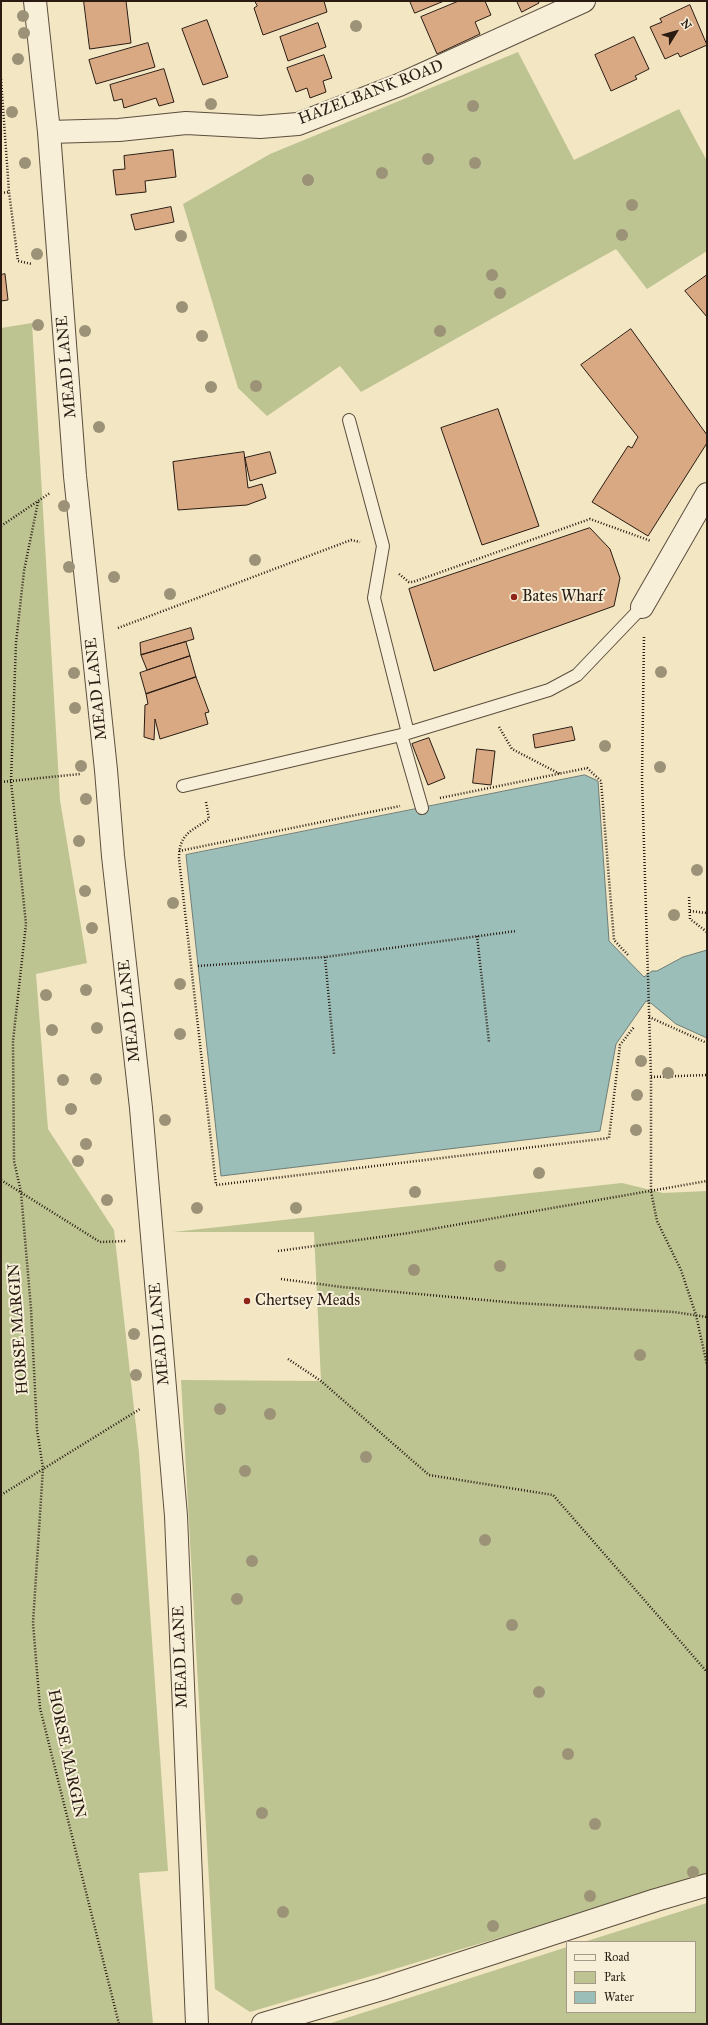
<!DOCTYPE html>
<style>
body{margin:0}
#map{position:relative;width:708px;height:2025px;overflow:hidden;background:#f3e6c3;font-family:"IM FELL Great Primer",serif}
canvas{display:block}
.frame{position:absolute;inset:0;border:2px solid #291b12;pointer-events:none}
.legend{position:absolute;left:566px;top:1941px;width:130px;height:72px;box-sizing:border-box;background:#f7efd8;border:1px solid #a59a89;margin:0;padding:5px 7px;list-style:none;font-size:12px;color:#291b12}
.legend li{display:flex;align-items:center;gap:8px;height:20px}
.legend b{width:20px;border:1px solid #a59a89}
.north{position:absolute;left:656px;top:12px;width:40px;height:40px;-webkit-text-stroke:3px #f7efd8;paint-order:stroke;rotate:53deg;font-size:11px;font-weight:700;line-height:16px;text-align:center;color:#291b12}
.north::after{content:'';display:block;margin:auto;width:14px;height:18px;background:#291b12;clip-path:polygon(50% 0,100% 100%,50% 72%,0 100%)}
</style>
<div id="map">
<canvas width="708" height="2025"></canvas>
<div class="frame"></div>
<ul class="legend">
<li><b style="height:5px;background:#f7efd8"></b>Road</li>
<li><b style="height:11px;background:#bdc492"></b>Park</li>
<li><b style="height:11px;background:#9cbeb8"></b>Water</li>
</ul>
<div class="north">N</div>
</div>
<script>
const context = document.querySelector('canvas').getContext('2d');
context.lineJoin = 'round';
function paint(path, color) {
  context.fillStyle = color;
  context.fill(path, 'evenodd');
}
function trace(path, color, width, dash) {
  context.strokeStyle = color;
  context.lineWidth = width;
  context.lineCap = dash ? 'butt' : 'round';
  context.setLineDash(dash || []);
  context.stroke(path);
}
function write(font, color, halo, rows, align = 'center') {
  context.font = font + ' "IM FELL Great Primer",serif';
  context.lineWidth = 4;
  context.setLineDash([]);
  context.textBaseline = 'middle';
  context.strokeStyle = halo;
  context.fillStyle = color;
  for (const [text, x, y, turn = 0] of rows) {
    context.save();
    context.translate(x, y);
    context.rotate((+turn || 0) * Math.PI / 180);
    context.textAlign = isNaN(turn) ? turn : align;
    if (halo) context.strokeText(text, 0, 0);
    context.fillText(text, 0, 0);
    context.restore();
  }
}
const green = new Path2D(`
 M 518,52 L 574,160 L 679,109 L 707,161 L 707,251 L 647,289 L 616,249 L 361,392 L 340,366 L 267,416 L 238,388 L 183,204 L 270,154 Z
 M 32,323 L 60,800 L 87,963 L 36,974 L 48,1129 L 114,1230 L 139,1453 L 168,1871 L 139,1873 L 153,2024 L 1,2024 L 1,328 Z
 M 622,1183 L 663,1193 L 707,1191 L 707,1876 L 250,2012 L 215,1989 L 181,1380 L 321,1381 L 314,1232 L 173,1232 Z
 M 707,1903 L 707,2024 L 328,2024 L 567,1947 L 567,2012 L 695,2012 L 695,1942 L 584,1942 Z`);
const water = new Path2D(`
 M 585,775 L 598,781 L 609,941 L 644,977 L 652,971 L 657,971 L 683,957 L 707,950 L 707,1038 L 676,1024 L 652,1004 L 646,1001 L 616,1044 L 600,1131 L 221,1176 L 186,855 Z`);
const building = new Path2D(`
 M 84,1 L 129,1 L 126,1 L 131,43 L 90,49 Z
 M 255,1 L 324,1 L 327,12 L 263,35 L 254,8 L 257,6 Z
 M 410,1 L 444,1 L 415,13 Z
 M 459,1 L 485,1 L 491,15 L 475,22 L 480,34 L 437,54 L 421,17 Z
 M 517,1 L 538,1 L 539,3 L 522,12 Z
 M 690,5 L 707,45 L 680,57 L 678,53 L 665,59 L 650,27 L 662,22 L 660,19 Z
 M 207,20 L 228,77 L 203,85 L 182,29 Z
 M 318,23 L 326,47 L 288,61 L 280,37 Z
 M 634,37 L 649,69 L 635,76 L 637,79 L 611,91 L 595,55 Z
 M 148,43 L 155,67 L 96,84 L 89,60 Z
 M 324,55 L 332,78 L 323,81 L 326,92 L 310,98 L 307,88 L 296,92 L 287,68 Z
 M 164,69 L 174,102 L 159,106 L 156,98 L 124,108 L 122,99 L 114,101 L 110,85 Z
 M 173,150 L 176,177 L 145,181 L 146,192 L 116,195 L 113,170 L 125,169 L 124,156 Z
 M 171,207 L 174,222 L 135,230 L 131,215 Z
 M 5,274 L 8,300 L 1,301 L 1,275 Z
 M 707,275 L 707,317 L 685,291 Z
 M 631,329 L 707,435 L 707,443 L 648,536 L 592,502 L 628,446 L 632,448 L 638,437 L 581,365 Z
 M 498,409 L 539,526 L 482,545 L 441,428 Z
 M 244,452 L 248,488 L 262,484 L 266,498 L 247,505 L 178,510 L 173,462 Z
 M 270,452 L 276,473 L 250,481 L 245,458 Z
 M 590,528 L 610,549 L 620,578 L 614,606 L 434,671 L 409,589 Z
 M 191,628 L 194,639 L 141,655 L 140,643 Z
 M 186,642 L 190,656 L 147,670 L 141,655 Z
 M 190,656 L 196,677 L 146,694 L 140,673 Z
 M 196,677 L 209,712 L 205,713 L 208,724 L 160,739 L 155,719 L 154,740 L 144,737 L 145,705 L 148,704 L 146,694 Z
 M 572,727 L 575,740 L 535,748 L 533,735 Z
 M 429,738 L 445,778 L 428,785 L 412,744 Z
 M 477,749 L 495,751 L 491,785 L 473,783 Z`);
const path = new Path2D(`
 M 1,79 L 9,192 L 18,261 L 32,264
 M 1,193 L 9,192
 M 38,502 L 24,571 L 16,643 L 11,781 L 26,924 L 13,1041 L 14,1161 L 21,1192 L 31,1309 L 37,1430 L 43,1468 L 33,1623 L 40,1708 L 119,2024
 M 1,526 L 50,493
 M 399,574 L 409,582 L 413,582 L 590,519 L 651,541
 M 118,628 L 351,540 L 360,542
 M 644,637 L 642,779 L 651,1077 L 651,1191 L 657,1221 L 681,1270 L 696,1315 L 707,1365
 M 499,727 L 512,749 L 560,774
 M 1,782 L 80,774
 M 440,798 L 587,768 L 601,781 L 614,940 L 628,955
 M 206,802 L 209,819 C 190,832 179,834 179,859 L 216,1185 L 609,1138 L 620,1045 L 634,1027
 M 179,851 L 400,806
 M 689,897 L 690,919 L 707,932
 M 690,911 L 707,913
 M 477,936 L 489,1042
 M 325,957 L 334,1054
 M 198,966 L 325,957 L 516,931
 M 649,1017 L 707,1043
 M 651,1077 L 707,1075
 M 1,1180 L 100,1242 L 126,1241
 M 278,1251 L 409,1233 L 707,1181
 M 281,1279 L 342,1287 L 517,1303 L 674,1312 L 707,1317
 M 288,1359 L 321,1381 L 429,1475 L 553,1495 L 707,1672
 M 1,1495 L 140,1409`);
const lane = new Path2D(`
 M 349,420 L 383,546 L 374,598 L 408,733
 M 401,735 L 422,808
 M 183,786 L 401,735 L 549,690 L 577,675 L 642,607`);
const street = new Path2D(`
 M 35,1 L 49,132 L 75,476 L 106,770 L 113,856 L 141,1108 L 176,1516 L 197,2024
 M 49,132 L 119,130 L 186,123 L 260,127 L 298,124 L 399,85 L 584,1
 M 642,607 L 707,494
 M 263,2024 L 382,1989 L 656,1900 L 707,1885`);
const trees = [
 [23,16],
 [356,26],
 [24,33],
 [18,59],
 [211,104],
 [473,106],
 [12,112],
 [428,159],
 [25,163],
 [475,163],
 [382,173],
 [308,180],
 [632,205],
 [622,235],
 [181,236],
 [37,254],
 [492,275],
 [500,293],
 [182,307],
 [38,325],
 [85,331],
 [440,331],
 [202,336],
 [256,386],
 [211,387],
 [99,427],
 [64,506],
 [255,560],
 [69,567],
 [114,577],
 [170,594],
 [661,672],
 [74,673],
 [75,708],
 [605,746],
 [81,766],
 [660,767],
 [86,799],
 [79,841],
 [697,870],
 [85,891],
 [173,903],
 [674,915],
 [92,928],
 [180,984],
 [86,990],
 [46,995],
 [97,1028],
 [52,1030],
 [180,1034],
 [641,1061],
 [668,1073],
 [96,1079],
 [63,1080],
 [637,1095],
 [71,1109],
 [165,1120],
 [636,1130],
 [86,1144],
 [78,1161],
 [539,1173],
 [415,1192],
 [107,1200],
 [197,1208],
 [296,1208],
 [500,1266],
 [414,1270],
 [134,1334],
 [640,1355],
 [136,1375],
 [220,1409],
 [270,1414],
 [366,1457],
 [245,1471],
 [485,1540],
 [252,1561],
 [237,1599],
 [512,1625],
 [539,1692],
 [568,1754],
 [262,1813],
 [595,1824],
 [693,1872],
 [590,1896],
 [283,1912],
 [493,1926]
];
const markers = [
 [514,597,4,"#8f2418"],
 [247,1301,4,"#8f2418"]
];
const streetNames = [
 ["HAZELBANK ROAD",371,93,-21],
 ["MEAD LANE",67,367,-95],
 ["MEAD LANE",97,689,-96],
 ["MEAD LANE",130,1011,-96],
 ["HORSE MARGIN",19,1329,-94],
 ["MEAD LANE",160,1334,-95],
 ["MEAD LANE",181,1657,-92],
 ["HORSE MARGIN",66,1754,78]
];
const poiNames = [
 ["Bates Wharf",522,597],
 ["Chertsey Meads",255,1301]
];
paint(green, '#bdc492');
paint(water, '#9cbeb8');
trace(water, '#6e7d76', 1);
paint(building, '#d9a984');
trace(building, '#291b12', 1);
trace(lane, '#5c4e3e', 14);
trace(street, '#5c4e3e', 24);
trace(path, '#291b12', 2.5, [1, 2]);
trace(lane, '#f7efd8', 12);
trace(street, '#f7efd8', 22);
context.fillStyle = '#9c9277';
for (const [x, y] of trees) {
  context.beginPath();
  context.arc(x, y, 6, 0, 2 * Math.PI);
  context.fill();
}
for (const [x, y, r, color] of markers) {
  const dot = new Path2D();
  dot.arc(x, y, r, 0, 2 * Math.PI);
  context.fillStyle = color;
  context.fill(dot);
  trace(dot, '#f7efd8', 1.5);
}
write('16px', '#291b12', '#f7efd8', streetNames);
write('16px', '#291b12', '#f7efd8', poiNames, 'left');
</script>
